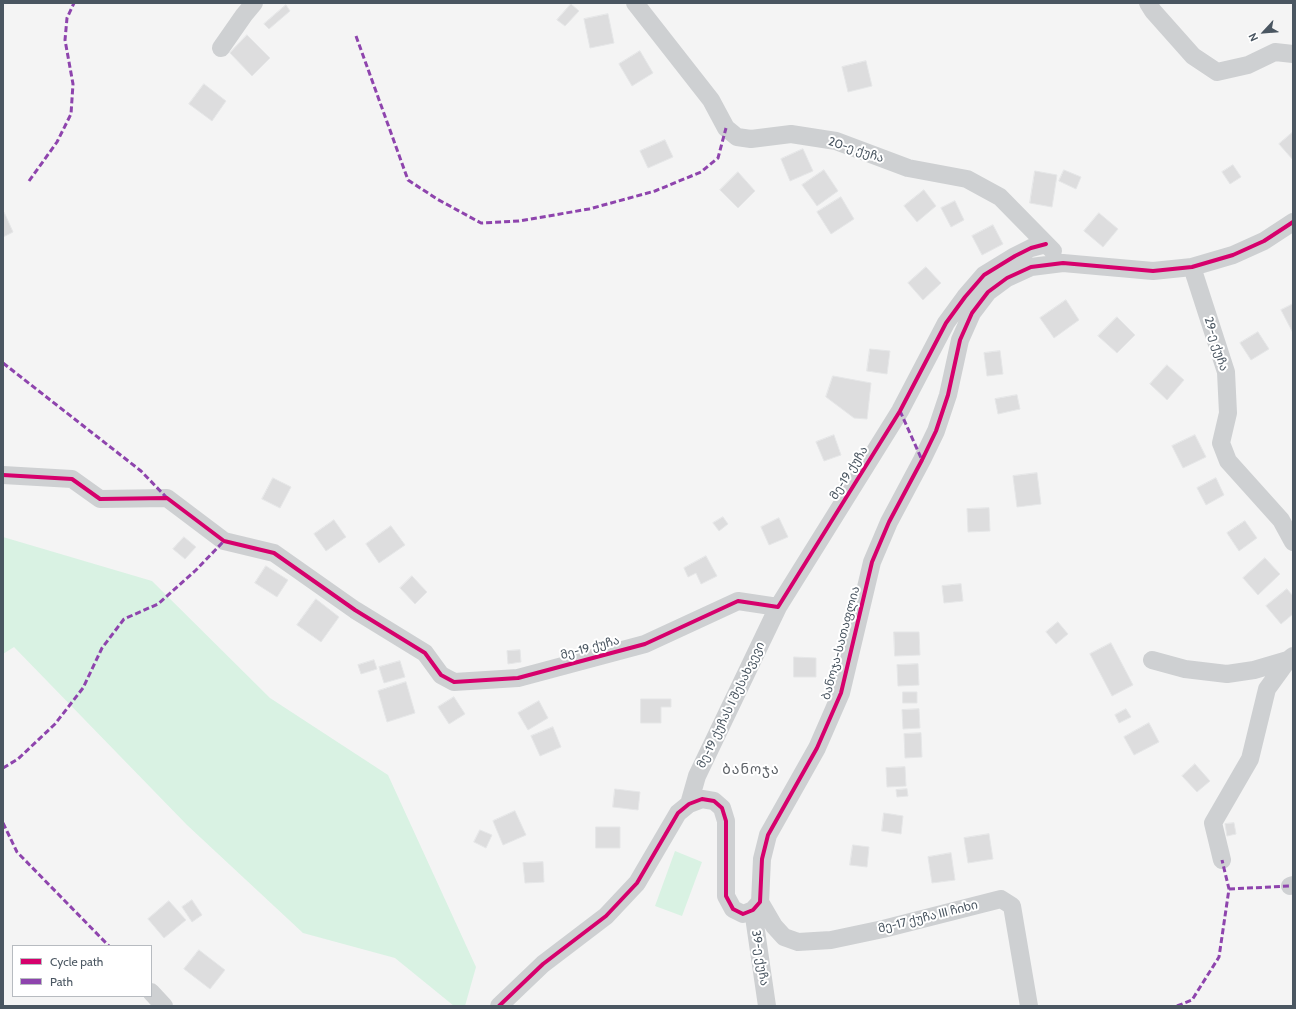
<!DOCTYPE html>
<meta charset="utf-8">
<style>
body{margin:0}
#map{position:relative;width:1296px;height:1009px;overflow:hidden;background:#f4f4f4;font-family:Cabin,sans-serif}
canvas{display:block}
.frame{position:absolute;inset:0;border:4px solid #4a5661;pointer-events:none}
.legend{position:absolute;left:12px;top:945px;width:140px;height:52px;box-sizing:border-box;background:#fff;border:1px solid #b7bbc0;margin:0;padding:5px 7px;list-style:none;font-size:12px;color:#4a5661}
.legend li{display:flex;align-items:center;gap:8px;height:20px}
.legend b{width:20px;border:1px solid #b7bbc0}
.north{position:absolute;left:1244px;top:12px;width:40px;height:40px;-webkit-text-stroke:3px #fff;paint-order:stroke;rotate:244deg;font-size:11px;font-weight:700;line-height:16px;text-align:center;color:#4a5661}
.north::after{content:'';display:block;margin:auto;width:14px;height:18px;background:#4a5661;clip-path:polygon(50% 0,100% 100%,50% 72%,0 100%)}
</style>
<div id="map">
<canvas width="1296" height="1009"></canvas>
<div class="frame"></div>
<ul class="legend">
<li><b style="height:5px;background:#d6006c"></b>Cycle path</li>
<li><b style="height:5px;background:#8e44ad"></b>Path</li>
</ul>
<div class="north">N</div>
</div>
<script>
const context = document.querySelector('canvas').getContext('2d');
context.lineJoin = 'round';
function paint(path, color) {
  context.fillStyle = color;
  context.fill(path, 'evenodd');
}
function trace(path, color, width, dash) {
  context.strokeStyle = color;
  context.lineWidth = width;
  context.lineCap = dash ? 'butt' : 'round';
  context.setLineDash(dash || []);
  context.stroke(path);
}
function write(font, color, halo, rows, align = 'center') {
  context.font = font + ' Cabin,"Noto Sans Georgian",sans-serif';
  context.lineWidth = 4;
  context.setLineDash([]);
  context.textBaseline = 'middle';
  context.strokeStyle = halo;
  context.fillStyle = color;
  for (const [text, x, y, turn = 0] of rows) {
    context.save();
    context.translate(x, y);
    context.rotate((+turn || 0) * Math.PI / 180);
    context.textAlign = isNaN(turn) ? turn : align;
    if (halo) context.strokeText(text, 0, 0);
    context.fillText(text, 0, 0);
    context.restore();
  }
}
const green = new Path2D(`
 M 3,537 L 152,581 L 270,698 L 388,775 L 476,967 L 465,1006 L 454,1006 L 395,958 L 303,933 L 187,825 L 14,647 L 3,654 Z
 M 675,851 L 702,862 L 682,916 L 655,906 Z`);
const building = new Path2D(`
 M 571,4 L 579,11 L 565,26 L 557,20 Z
 M 286,5 L 290,11 L 269,29 L 264,24 Z
 M 608,14 L 614,43 L 590,48 L 584,19 Z
 M 247,35 L 270,58 L 252,76 L 230,53 Z
 M 640,51 L 653,73 L 632,86 L 619,64 Z
 M 866,61 L 872,86 L 848,92 L 842,67 Z
 M 204,84 L 226,101 L 212,121 L 189,104 Z
 M 1293,132 L 1293,160 L 1279,144 Z
 M 665,140 L 673,157 L 648,168 L 640,151 Z
 M 803,149 L 813,171 L 790,181 L 781,159 Z
 M 1233,165 L 1241,177 L 1230,184 L 1222,172 Z
 M 824,170 L 838,191 L 817,206 L 802,185 Z
 M 1064,170 L 1081,177 L 1076,189 L 1059,181 Z
 M 1035,171 L 1057,175 L 1052,207 L 1030,203 Z
 M 738,172 L 755,191 L 738,208 L 720,190 Z
 M 924,190 L 936,206 L 917,222 L 904,206 Z
 M 841,197 L 854,219 L 831,234 L 817,212 Z
 M 955,201 L 964,220 L 951,227 L 941,208 Z
 M 3,212 L 4,212 L 13,232 L 3,237 Z
 M 1099,213 L 1118,229 L 1103,247 L 1084,231 Z
 M 993,225 L 1003,244 L 982,255 L 972,236 Z
 M 926,267 L 941,283 L 923,300 L 908,283 Z
 M 1066,300 L 1079,320 L 1054,338 L 1040,318 Z
 M 1293,304 L 1293,333 L 1281,310 Z
 M 1117,317 L 1135,335 L 1117,353 L 1098,336 Z
 M 1258,332 L 1269,349 L 1251,360 L 1240,343 Z
 M 870,349 L 890,351 L 887,374 L 867,371 Z
 M 1000,351 L 1003,374 L 987,376 L 984,353 Z
 M 1167,365 L 1184,380 L 1167,400 L 1150,384 Z
 M 833,376 L 871,383 L 867,419 L 854,418 L 826,397 Z
 M 1017,395 L 1020,409 L 998,414 L 995,399 Z
 M 834,435 L 841,455 L 824,461 L 816,442 Z
 M 1195,435 L 1206,457 L 1183,468 L 1172,446 Z
 M 1037,473 L 1041,504 L 1017,507 L 1013,476 Z
 M 273,478 L 291,487 L 280,508 L 262,499 Z
 M 1216,478 L 1224,495 L 1206,505 L 1197,488 Z
 M 989,508 L 990,531 L 968,532 L 967,509 Z
 M 723,517 L 728,524 L 719,531 L 713,523 Z
 M 779,518 L 788,537 L 769,545 L 761,527 Z
 M 334,520 L 346,537 L 326,551 L 314,534 Z
 M 1245,521 L 1257,538 L 1239,551 L 1227,533 Z
 M 391,526 L 405,545 L 379,563 L 366,544 Z
 M 184,537 L 196,547 L 185,559 L 173,549 Z
 M 706,556 L 717,576 L 701,584 L 696,573 L 688,577 L 684,568 Z
 M 1265,558 L 1280,574 L 1258,595 L 1243,578 Z
 M 266,566 L 288,580 L 277,597 L 255,583 Z
 M 412,576 L 427,592 L 415,604 L 400,588 Z
 M 961,584 L 963,601 L 944,603 L 942,586 Z
 M 1287,589 L 1293,596 L 1293,614 L 1281,624 L 1266,606 Z
 M 316,599 L 339,617 L 321,642 L 297,625 Z
 M 1058,622 L 1068,634 L 1056,644 L 1046,632 Z
 M 894,632 L 919,632 L 920,655 L 895,656 Z
 M 1111,643 L 1133,685 L 1112,696 L 1090,654 Z
 M 520,650 L 521,662 L 508,664 L 507,651 Z
 M 794,657 L 816,658 L 816,677 L 794,677 Z
 M 374,660 L 377,669 L 361,674 L 358,665 Z
 M 400,661 L 405,677 L 384,683 L 379,667 Z
 M 918,664 L 919,685 L 898,686 L 897,665 Z
 M 406,682 L 415,713 L 387,722 L 378,691 Z
 M 903,692 L 917,692 L 917,703 L 903,703 Z
 M 454,697 L 465,714 L 449,724 L 438,707 Z
 M 641,699 L 671,699 L 671,707 L 661,707 L 661,723 L 641,723 Z
 M 539,701 L 548,718 L 528,730 L 518,713 Z
 M 919,709 L 920,728 L 903,729 L 902,710 Z
 M 1126,709 L 1131,717 L 1119,723 L 1115,715 Z
 M 1149,723 L 1159,742 L 1134,755 L 1124,737 Z
 M 553,727 L 561,747 L 540,756 L 531,736 Z
 M 921,733 L 922,757 L 905,758 L 904,734 Z
 M 1195,764 L 1210,781 L 1197,792 L 1182,776 Z
 M 905,767 L 906,786 L 887,787 L 886,768 Z
 M 615,789 L 640,792 L 638,810 L 613,807 Z
 M 907,789 L 908,796 L 897,797 L 896,790 Z
 M 515,811 L 526,835 L 503,845 L 493,821 Z
 M 884,813 L 903,816 L 901,834 L 882,831 Z
 M 1234,823 L 1236,834 L 1227,836 L 1225,824 Z
 M 596,827 L 620,827 L 620,848 L 596,848 Z
 M 480,830 L 492,835 L 486,848 L 474,842 Z
 M 989,834 L 993,859 L 968,863 L 964,838 Z
 M 853,845 L 869,847 L 867,867 L 850,865 Z
 M 951,853 L 955,880 L 932,883 L 928,857 Z
 M 543,862 L 544,882 L 525,883 L 523,863 Z
 M 192,900 L 202,915 L 192,922 L 182,907 Z
 M 169,901 L 186,920 L 164,938 L 148,919 Z
 M 199,950 L 225,970 L 210,989 L 184,969 Z`);
const minor = new Path2D(`
 M 635,3 L 711,100 L 726,128 L 737,137 L 751,139 L 791,134 L 836,141 L 908,168 L 967,179 L 1000,197 L 1053,251
 M 1148,3 L 1153,11 L 1193,56 L 1217,72 L 1248,65 L 1275,52 L 1293,54
 M 221,48 L 244,15 L 254,3
 M 1192,267 L 1226,372 L 1228,413 L 1221,443 L 1228,461 L 1281,520 L 1293,542
 M 3,475 L 72,479 L 100,499 L 167,498 L 224,541 L 274,553 L 355,610 L 425,653 L 441,675 L 454,682 L 518,678 L 645,644 L 738,601 L 778,607 L 900,411 L 946,323 L 965,297 L 984,275 L 1015,256 L 1031,248 L 1046,244
 M 1152,660 L 1185,669 L 1227,674 L 1254,670 L 1288,660
 M 689,804 L 697,776 L 778,607
 M 1222,860 L 1213,823 L 1250,759 L 1267,689 L 1288,660 L 1293,656
 M 1290,886 L 1293,885
 M 760,902 L 774,926 L 784,937 L 798,942 L 831,940 L 883,929 L 1001,899 L 1012,906 L 1029,1006
 M 753,910 L 767,1006
 M 151,992 L 164,1006
 M 499,1006 L 543,964 L 606,916 L 637,883 L 678,813 L 689,804 L 702,799 L 714,801 L 722,808 L 726,821 L 726,896 L 733,909 L 743,914 L 753,910 L 760,902 L 762,859 L 768,835 L 817,748 L 841,693 L 872,562 L 889,522 L 922,460 L 936,431 L 948,395 L 960,340 L 972,313 L 988,292 L 1007,278 L 1031,267 L 1063,263 L 1153,271 L 1192,267 L 1233,255 L 1264,241 L 1293,222`);
const quiet = new Path2D(`
 M 356,36 L 408,180 L 437,199 L 481,223 L 519,221 L 589,209 L 655,191 L 701,172 L 718,158 L 726,128
 M 29,181 L 57,142 L 71,114 L 73,84 L 65,40 L 67,18 L 74,3
 M 3,363 L 141,471 L 167,498
 M 900,411 L 922,460
 M 3,768 L 18,759 L 55,724 L 83,688 L 102,648 L 124,619 L 158,604 L 196,570 L 224,541
 M 3,823 L 17,852 L 109,946
 M 1229,889 L 1290,886
 M 1177,1006 L 1192,1000 L 1219,957 L 1229,889 L 1222,860`);
const cycleway = new Path2D(`
 M 3,475 L 72,479 L 100,499 L 167,498 L 224,541 L 274,553 L 355,610 L 425,653 L 441,675 L 454,682 L 518,678 L 645,644 L 738,601 L 778,607 L 900,411 L 946,323 L 965,297 L 984,275 L 1015,256 L 1031,248 L 1046,244
 M 499,1006 L 543,964 L 606,916 L 637,883 L 678,813 L 689,804 L 702,799 L 714,801 L 722,808 L 726,821 L 726,896 L 733,909 L 743,914 L 753,910 L 760,902 L 762,859 L 768,835 L 817,748 L 841,693 L 872,562 L 889,522 L 922,460 L 936,431 L 948,395 L 960,340 L 972,313 L 988,292 L 1007,278 L 1031,267 L 1063,263 L 1153,271 L 1192,267 L 1233,255 L 1264,241 L 1293,222`);
const streetNames = [
 ["20-ე ქუჩა",856,150,18],
 ["29-ე ქუჩა",1216,344,73],
 ["მე-19 ქუჩა",849,473,-58],
 ["ბანოჯა-სათაფლია",841,643,-75],
 ["მე-19 ქუჩა",590,648,-15],
 ["მე-19 ქუჩას I შესახვევი",731,705,-64],
 ["მე-17 ქუჩა III ჩიხი",928,917,-14],
 ["39-ე ქუჩა",760,958,81]
];
const quarterNames = [
 ["ბანოჯა",751,770]
];
paint(green, '#d9f2e3');
paint(building, '#ddddde');
trace(building, '#e5e6e7', 1);
trace(minor, '#ced0d2', 18);
trace(quiet, '#8e44ad', 3, [6, 3]);
trace(cycleway, '#d6006c', 4);
write('12px', '#4a5661', '#fff', streetNames);
context.letterSpacing = '1px';
write('14px', '#5f6368', '#fff', quarterNames);
context.letterSpacing = '0px';
</script>
